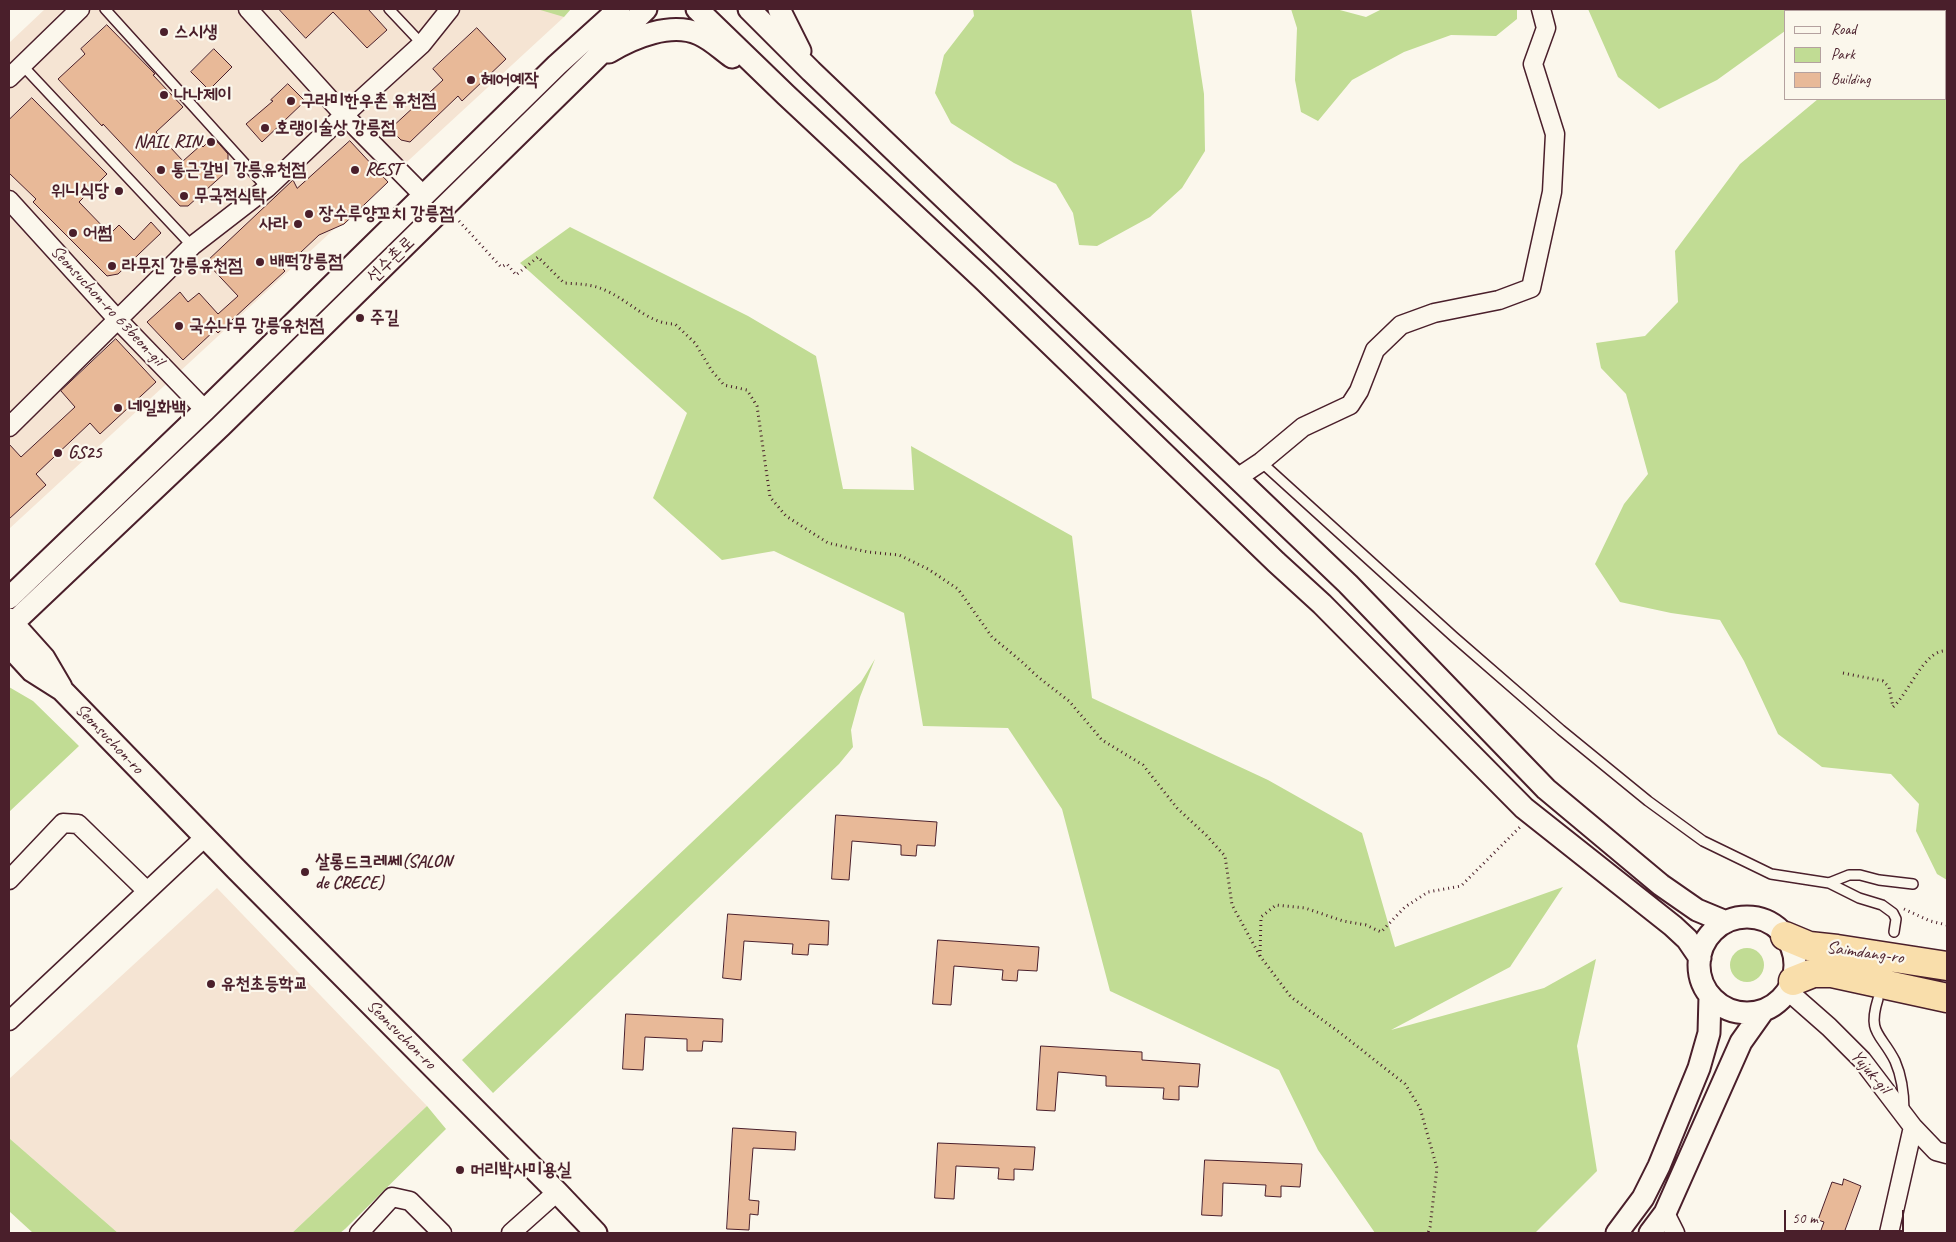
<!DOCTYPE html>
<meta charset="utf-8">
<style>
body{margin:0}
#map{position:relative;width:1956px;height:1242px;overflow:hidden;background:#fbf7ec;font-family:Caveat,sans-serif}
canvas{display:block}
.frame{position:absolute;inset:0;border:10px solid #4a1f2b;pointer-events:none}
.legend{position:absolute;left:1784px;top:10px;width:162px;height:90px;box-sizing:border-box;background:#fbf7ec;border:1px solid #b4a19f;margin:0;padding:6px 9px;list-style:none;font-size:15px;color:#4a1f2b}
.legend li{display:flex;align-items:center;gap:10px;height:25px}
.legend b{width:25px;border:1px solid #b4a19f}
.scale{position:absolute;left:1784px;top:1210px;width:120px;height:22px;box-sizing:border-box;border:2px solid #4a1f2b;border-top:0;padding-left:6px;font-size:15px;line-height:18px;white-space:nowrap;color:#4a1f2b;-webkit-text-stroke:4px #fbf7ec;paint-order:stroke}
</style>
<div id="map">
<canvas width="1956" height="1242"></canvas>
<div class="frame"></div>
<ul class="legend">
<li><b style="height:6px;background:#fbf7ec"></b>Road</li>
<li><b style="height:14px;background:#c1dc94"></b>Park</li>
<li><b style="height:14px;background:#e8b998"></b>Building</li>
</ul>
<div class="scale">50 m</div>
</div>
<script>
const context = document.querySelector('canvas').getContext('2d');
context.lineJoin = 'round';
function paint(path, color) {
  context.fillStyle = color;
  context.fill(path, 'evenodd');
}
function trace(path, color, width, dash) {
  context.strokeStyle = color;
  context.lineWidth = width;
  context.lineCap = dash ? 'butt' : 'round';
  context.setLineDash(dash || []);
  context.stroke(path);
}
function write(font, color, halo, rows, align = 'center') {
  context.font = font + ' Caveat,"Poor Story",sans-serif';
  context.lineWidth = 4.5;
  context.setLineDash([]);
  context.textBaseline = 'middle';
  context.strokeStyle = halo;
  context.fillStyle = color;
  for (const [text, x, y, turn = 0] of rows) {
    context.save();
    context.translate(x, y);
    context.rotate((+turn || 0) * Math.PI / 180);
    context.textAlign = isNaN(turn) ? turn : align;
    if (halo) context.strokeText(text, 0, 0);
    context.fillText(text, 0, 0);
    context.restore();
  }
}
const built = new Path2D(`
 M 45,9 L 556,9 L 564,17 L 9,529 L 9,43 Z
 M 217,888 L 427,1106 L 292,1233 L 118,1233 L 9,1138 L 9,1079 Z`);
const green = new Path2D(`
 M 537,9 L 571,9 L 564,17 Z
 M 973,9 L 1191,9 L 1204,94 L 1205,151 L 1182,188 L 1150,217 L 1097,246 L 1079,245 L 1073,213 L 1056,184 L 1014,163 L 951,123 L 935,93 L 944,55 L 974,16 Z
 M 1291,9 L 1336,9 L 1366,17 L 1382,9 L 1517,9 L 1517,19 L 1496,36 L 1451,35 L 1404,52 L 1352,80 L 1318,121 L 1301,112 L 1295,80 L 1297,28 Z
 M 1588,9 L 1947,9 L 1947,880 L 1937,874 L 1916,831 L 1919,804 L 1891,774 L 1822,767 L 1778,734 L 1744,661 L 1720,620 L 1671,613 L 1620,602 L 1595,564 L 1624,504 L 1648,474 L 1626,394 L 1601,368 L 1596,343 L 1645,336 L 1678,302 L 1675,251 L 1740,164 L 1818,99 L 1945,99 L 1945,11 L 1785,11 L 1785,31 L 1717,80 L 1659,109 L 1618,77 Z
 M 570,227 L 748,316 L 816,356 L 843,489 L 914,490 L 911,446 L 1072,536 L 1092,698 L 1268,780 L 1362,833 L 1395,947 L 1563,887 L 1510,967 L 1391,1030 L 1544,988 L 1596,959 L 1577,1046 L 1597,1171 L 1535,1233 L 1375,1233 L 1318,1150 L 1279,1070 L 1110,991 L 1062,809 L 1008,728 L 923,726 L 904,613 L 774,551 L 722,560 L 653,498 L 687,413 L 520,263 Z
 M 875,659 L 860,697 L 851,730 L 853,747 L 839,764 L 493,1093 L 462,1060 L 861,682 Z
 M 9,687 L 33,701 L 79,746 L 9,812 Z
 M1730 965a17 17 0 1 1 34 0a17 17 0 1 1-34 0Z
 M 427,1106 L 446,1129 L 345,1229 L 340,1233 L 292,1233 Z
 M 9,1138 L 118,1233 L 33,1233 L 9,1211 Z`);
const building = new Path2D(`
 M 279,9 L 368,9 L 387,30 L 367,48 L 333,12 L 306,38 Z
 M 107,25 L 155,74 L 153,75 L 183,107 L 156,132 L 183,161 L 201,145 L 203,147 L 213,137 L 228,154 L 228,164 L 222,170 L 225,173 L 188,206 L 180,206 L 103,124 L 102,126 L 58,79 L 85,54 L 81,49 Z
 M 477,28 L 506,59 L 462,101 L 458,96 L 410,142 L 401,140 L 390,129 L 443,80 L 433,69 Z
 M 214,49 L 232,67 L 209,90 L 191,72 Z
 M 288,84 L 305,101 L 262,142 L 246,124 L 273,101 L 271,100 Z
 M 32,98 L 107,174 L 79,202 L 110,234 L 119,225 L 134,240 L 151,222 L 161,233 L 118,274 L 107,276 L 33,202 L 36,199 L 9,173 L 9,120 Z
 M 350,141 L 388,182 L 344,224 L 319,235 L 283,269 L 285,271 L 247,306 L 218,333 L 215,330 L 183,360 L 147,322 L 180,292 L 188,302 L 199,293 L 218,314 L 238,296 L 206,262 L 293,180 L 297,188 Z
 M 116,339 L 156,382 L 100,434 L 90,423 L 36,474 L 46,485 L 9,519 L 9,444 L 21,457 L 75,407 L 61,391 Z
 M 836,815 L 937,822 L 935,846 L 917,845 L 916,856 L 901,855 L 901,845 L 852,841 L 849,880 L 832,879 Z
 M 728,914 L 829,921 L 828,945 L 809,944 L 808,955 L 792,954 L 793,944 L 744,941 L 741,980 L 723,978 Z
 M 938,940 L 1039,947 L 1037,971 L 1018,970 L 1017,981 L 1002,980 L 1003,970 L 954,966 L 951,1005 L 933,1004 Z
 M 626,1014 L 723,1019 L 722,1042 L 703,1041 L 702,1051 L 687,1051 L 687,1039 L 645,1037 L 643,1070 L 623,1069 Z
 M 1041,1046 L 1142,1052 L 1142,1060 L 1200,1064 L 1198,1087 L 1179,1086 L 1179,1100 L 1163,1099 L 1164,1088 L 1106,1086 L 1106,1076 L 1058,1072 L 1055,1111 L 1037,1110 Z
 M 733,1128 L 796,1132 L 795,1150 L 753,1148 L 749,1200 L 759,1201 L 758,1215 L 750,1214 L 749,1230 L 727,1229 Z
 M 938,1143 L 1035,1147 L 1033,1170 L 1014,1169 L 1014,1180 L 998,1179 L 999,1168 L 956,1166 L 954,1199 L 935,1198 Z
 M 1205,1160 L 1302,1164 L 1300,1187 L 1281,1186 L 1281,1197 L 1265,1196 L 1266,1185 L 1223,1183 L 1222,1216 L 1202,1215 Z
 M 1844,1179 L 1861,1186 L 1844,1233 L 1820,1233 L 1824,1222 L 1818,1220 L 1832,1182 L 1842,1185 Z`);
const path = new Path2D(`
 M 459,221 L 501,267 L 507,264 L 516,275 L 538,257 L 564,283 C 580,284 594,284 609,292 C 632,303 649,324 675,324 L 695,343 L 712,371 L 724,385 L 747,390 L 757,406 L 770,497 L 786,516 L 828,543 L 868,552 L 899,555 L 928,569 L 958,589 L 992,637 L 1021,661 L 1038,677 L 1069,701 L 1102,740 L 1143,765 L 1177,808 L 1206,835 L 1225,856 L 1232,905 L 1260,956 L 1291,997 L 1339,1032 L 1405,1084 L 1420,1108 L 1437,1168 L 1430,1227 L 1428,1233
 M 1843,673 L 1883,681 L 1889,687 L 1893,707 C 1909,693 1925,648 1947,651
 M 1904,909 L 1930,921 L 1947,925
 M 1260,956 L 1261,917 L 1276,905 L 1305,908 L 1343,921 L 1366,925 L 1381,932 L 1405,907 L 1428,892 L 1461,886 L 1520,827`);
const service = new Path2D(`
 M 105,9 L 267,188
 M 389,9 L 422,44
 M 22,65 L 192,246
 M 1261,462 L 1454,637 L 1561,730 L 1648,801 L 1703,841 L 1771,874 L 1829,883 L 1849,875 L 1860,875 L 1879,880 L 1913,884
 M 1829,883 L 1859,898 L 1882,905 L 1893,913 L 1896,919 L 1894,932
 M 1878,999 C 1867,1034 1881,1033 1895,1061 C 1902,1077 1904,1094 1904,1111`);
const minor = new Path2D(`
 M 248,9 L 344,115 L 424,196
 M 9,78 L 80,9
 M 9,200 L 118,320 L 205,410
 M 9,427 L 192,246 L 267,188 L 344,115 L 422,44 L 450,9
 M 1237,478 L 1261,462 L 1303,427 L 1350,405 L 1359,391 L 1375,350 L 1401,325 L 1434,313 L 1499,300 L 1531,288 L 1552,192 L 1555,134 L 1533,64 L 1546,28 L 1541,9
 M 9,880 L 63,823 L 78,824 L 147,891
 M 1788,991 L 1829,1027 L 1862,1060 L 1913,1127 L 1936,1151 L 1947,1154
 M 9,1021 L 205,837
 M 1665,1213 L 1675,1233
 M 359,1233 L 392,1197 L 410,1201 L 442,1233
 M 511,1233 L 557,1192
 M 1889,1233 L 1913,1127`);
const tertiary = new Path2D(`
 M 697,9 L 786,95 L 983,279 L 1276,562 L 1322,604 L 1524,808 L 1673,926 L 1687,939 L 1700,958
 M 749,9 L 811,71 L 1348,584 L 1546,789 L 1661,885 L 1697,910 L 1726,922
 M 779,9 L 800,51
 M 609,52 C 634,37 671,22 699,34 C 711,39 722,50 732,57
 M 9,598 L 205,410 L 557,65 L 619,9
 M 9,619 L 44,658 L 61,687
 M 9,627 L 221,426 L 646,9
 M 9,646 L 32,671 L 62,690 L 236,869 L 557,1192 L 596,1233
 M1699 965a48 48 0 1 1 96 0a48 48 0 1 1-96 0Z
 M 1617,1233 L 1643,1198 L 1659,1166 L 1699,1068 L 1709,1033 L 1710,996
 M 1650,1233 L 1665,1213 L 1741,1042 L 1763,1011`);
const trunk = new Path2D(`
 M 1785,936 L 1809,946 L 1837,949 L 1947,966
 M 1793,981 L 1813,973 L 1832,973 L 1947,998`);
const markers = [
 [164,32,5,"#4a1f2b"],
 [471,80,5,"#4a1f2b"],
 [164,95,5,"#4a1f2b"],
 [291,101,5,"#4a1f2b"],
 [265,128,5,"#4a1f2b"],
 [211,142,5,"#4a1f2b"],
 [161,170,5,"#4a1f2b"],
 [355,170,5,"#4a1f2b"],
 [119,191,5,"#4a1f2b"],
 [184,196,5,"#4a1f2b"],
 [309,214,5,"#4a1f2b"],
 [298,224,5,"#4a1f2b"],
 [73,233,5,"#4a1f2b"],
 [260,262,5,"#4a1f2b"],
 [112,266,5,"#4a1f2b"],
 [360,318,5,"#4a1f2b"],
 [179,326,5,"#4a1f2b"],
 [118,408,5,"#4a1f2b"],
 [58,453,5,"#4a1f2b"],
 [305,872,5,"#4a1f2b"],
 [211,984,5,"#4a1f2b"],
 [460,1170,5,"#4a1f2b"]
];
const poiNames = [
 ["스시생",174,32],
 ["헤어예작",481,80],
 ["나나제이",174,95],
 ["구라미한우촌 유천점",301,101],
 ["호랭이술상 강릉점",275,128],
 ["NAIL RIN",201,142,"right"],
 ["통근갈비 강릉유천점",171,170],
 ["REST",365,170],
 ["위니식당",109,191,"right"],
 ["무국적식탁",194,196],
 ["장수루양꼬치 강릉점",319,214],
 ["사라",288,224,"right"],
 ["어썸",83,233],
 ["배떡강릉점",270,262],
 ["라무진 강릉유천점",122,266],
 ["주길",370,318],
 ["국수나무 강릉유천점",189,326],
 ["네일화백",128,408],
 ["GS25",68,453],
 ["살롱드크레쎄(SALON",315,862],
 ["de CRECE)",315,883],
 ["유천초등학교",221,984],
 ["머리박사미용실",470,1170]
];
const streetNames = [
 ["선수촌로",391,260,-44],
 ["Seonsuchon-ro 63beon-gil",107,306,47],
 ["Seonsuchon-ro",109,739,46],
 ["Saimdang-ro",1865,953,8],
 ["Seonsuchon-ro",401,1035,45],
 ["Yujuk-gil",1870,1072,50]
];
paint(built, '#f5e4d3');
paint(green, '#c1dc94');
paint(building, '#e8b998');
trace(building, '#4a1f2b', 1);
trace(service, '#4a1f2b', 12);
trace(minor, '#4a1f2b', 21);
trace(tertiary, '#4a1f2b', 25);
trace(trunk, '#4a1f2b', 31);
trace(path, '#4a1f2b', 3, [1, 4]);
trace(service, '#fbf7ec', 9);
trace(minor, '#fbf7ec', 18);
trace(tertiary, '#fbf7ec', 21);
trace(trunk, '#f9deab', 28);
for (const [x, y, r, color] of markers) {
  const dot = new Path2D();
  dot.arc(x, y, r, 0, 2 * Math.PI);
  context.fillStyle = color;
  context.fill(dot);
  trace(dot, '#fbf7ec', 2);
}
write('bold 18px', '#4a1f2b', '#fbf7ec', poiNames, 'left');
write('18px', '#4a1f2b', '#fbf7ec', streetNames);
</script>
